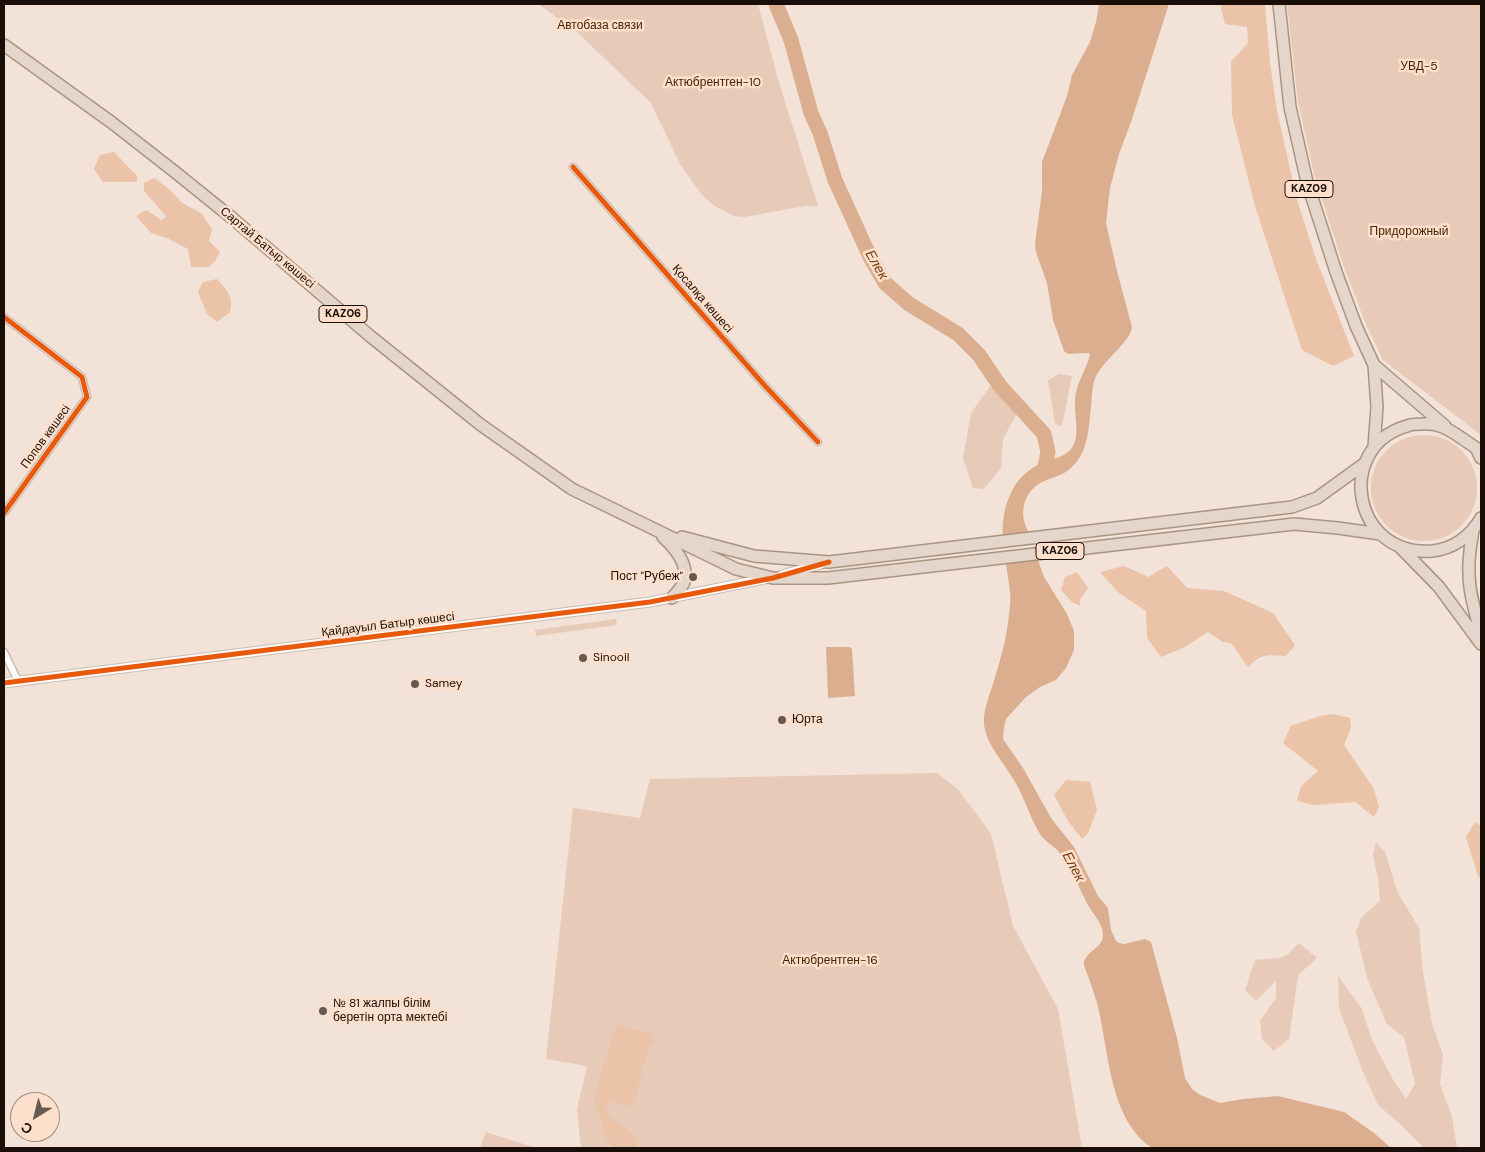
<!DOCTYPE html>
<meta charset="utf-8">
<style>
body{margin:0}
#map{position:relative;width:1485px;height:1152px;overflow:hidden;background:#f2e2d7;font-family:"DM Sans",sans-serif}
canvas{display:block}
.frame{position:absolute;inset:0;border:5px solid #190f08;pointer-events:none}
.north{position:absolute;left:10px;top:1092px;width:50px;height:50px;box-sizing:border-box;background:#fedfcb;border:1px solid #a28c7d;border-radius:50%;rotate:216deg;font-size:14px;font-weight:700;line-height:20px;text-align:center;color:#190f08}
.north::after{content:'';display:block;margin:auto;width:18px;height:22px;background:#655950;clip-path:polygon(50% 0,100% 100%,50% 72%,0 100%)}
</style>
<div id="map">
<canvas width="1485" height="1152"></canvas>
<div class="frame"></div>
<div class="north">С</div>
</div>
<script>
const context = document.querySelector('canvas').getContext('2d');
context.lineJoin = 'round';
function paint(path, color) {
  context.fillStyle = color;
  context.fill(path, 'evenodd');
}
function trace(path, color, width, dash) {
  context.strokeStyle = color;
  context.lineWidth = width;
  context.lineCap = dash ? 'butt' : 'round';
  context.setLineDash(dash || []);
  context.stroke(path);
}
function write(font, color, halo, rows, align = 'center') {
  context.font = font + ' "DM Sans",sans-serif';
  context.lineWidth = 5;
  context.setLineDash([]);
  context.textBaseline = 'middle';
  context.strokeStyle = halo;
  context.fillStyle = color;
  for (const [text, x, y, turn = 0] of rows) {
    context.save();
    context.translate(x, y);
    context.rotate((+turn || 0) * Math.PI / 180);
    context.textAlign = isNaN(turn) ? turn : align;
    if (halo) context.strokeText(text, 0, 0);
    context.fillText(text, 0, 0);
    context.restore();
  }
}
const green = new Path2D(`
 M 538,4 L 758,4 L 779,83 L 818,206 L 805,206 L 744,217 L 734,216 L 713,205 L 702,195 L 680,164 L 651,103 L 578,33 Z
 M 1287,4 L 1481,4 L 1481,435 L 1383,360 L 1365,322 L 1344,267 L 1315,178 L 1298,102 Z
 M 1059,374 L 1072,376 L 1064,417 L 1061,426 L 1055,424 L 1048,380 Z
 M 990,386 L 1004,396 L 1016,415 L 1003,439 L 1001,468 L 984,489 L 973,488 L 963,458 L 971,413 Z
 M1371 488a53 53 0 1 1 106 0a53 53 0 1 1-106 0Z
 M 616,619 L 617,625 L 536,636 L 535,630 Z
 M 937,773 L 958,789 L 991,834 L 1013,926 L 1058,1009 L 1082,1148 L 581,1148 L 577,1109 L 587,1066 L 546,1059 L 573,808 L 640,818 L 650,779 Z
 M 1376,842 L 1385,852 L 1398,893 L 1419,928 L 1423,972 L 1432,1024 L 1443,1055 L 1440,1084 L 1452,1117 L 1457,1148 L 1424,1148 L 1401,1125 L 1378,1105 L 1363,1072 L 1339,1008 L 1338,976 L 1362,1009 L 1372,1040 L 1392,1078 L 1406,1099 L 1415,1084 L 1404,1037 L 1387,1024 L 1368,981 L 1356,932 L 1361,918 L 1380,901 L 1378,879 L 1373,855 Z
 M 1299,943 L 1317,958 L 1298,975 L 1289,1039 L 1274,1051 L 1262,1039 L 1260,1021 L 1276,998 L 1276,981 L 1256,1001 L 1245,990 L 1255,960 L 1280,958 L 1287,955 Z
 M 486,1132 L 536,1148 L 480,1148 Z`);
const forest = new Path2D(`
 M 1220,4 L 1265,4 L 1270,63 L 1277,111 L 1297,200 L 1316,259 L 1354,356 L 1333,366 L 1302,350 L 1255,206 L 1232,115 L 1231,62 L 1248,43 L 1247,27 L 1225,24 Z
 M 114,152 L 137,176 L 137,182 L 103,182 L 94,169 L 100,155 Z
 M 154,178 L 169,189 L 182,203 L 201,213 L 212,229 L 209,241 L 220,252 L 215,261 L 209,267 L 191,267 L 188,249 L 167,238 L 151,233 L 136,216 L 146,210 L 162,220 L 166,216 L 144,191 L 144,183 Z
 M 217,279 C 227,290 234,297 230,312 L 217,322 L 207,314 L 198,292 L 203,282 Z
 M 1124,566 L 1148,577 L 1167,566 L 1187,588 L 1224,591 L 1273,613 L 1295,645 L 1286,656 C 1266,655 1262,653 1248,667 L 1231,643 L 1223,642 L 1208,632 L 1185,647 L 1161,657 L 1147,638 L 1146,611 L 1119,593 L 1100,572 Z
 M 1077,572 L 1088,588 L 1080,599 L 1080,606 L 1072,602 L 1061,590 L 1065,577 Z
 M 1333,714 L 1350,718 L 1351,728 L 1344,745 L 1374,789 L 1379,807 L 1374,817 L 1355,802 L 1314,805 L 1297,801 L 1301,786 L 1318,771 L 1283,743 L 1291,726 L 1320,716 Z
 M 1066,780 L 1090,782 L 1097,810 L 1088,833 L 1082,839 L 1068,821 L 1054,795 Z
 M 1475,822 L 1481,826 L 1481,879 L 1478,876 L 1466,837 Z
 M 618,1024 L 638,1031 L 650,1032 L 654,1041 C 641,1061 641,1082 634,1103 L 625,1106 L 617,1102 L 611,1101 L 605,1109 L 614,1121 L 628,1129 L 638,1140 L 636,1148 L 615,1148 L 607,1141 L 595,1101 L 601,1074 L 612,1038 Z`);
const water = new Path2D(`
 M 1099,4 L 1169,4 L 1131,122 L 1119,154 L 1110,188 L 1106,223 L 1117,271 L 1132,327 C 1130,342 1104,360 1096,376 C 1092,385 1092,396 1091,406 C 1089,427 1088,452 1072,467 C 1063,476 1052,477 1042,482 C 1027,490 1021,505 1024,521 L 1044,577 L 1067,614 L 1074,631 L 1074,650 L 1066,668 L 1056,680 L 1040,687 L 1026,697 L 1006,719 L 1004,727 L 1003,739 L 1023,768 L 1051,818 L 1074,847 L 1098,896 L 1108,908 L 1111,930 L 1116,941 L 1119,943 L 1124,944 L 1145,939 L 1151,942 L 1177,1038 L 1185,1078 L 1192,1089 L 1200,1095 L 1220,1103 L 1243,1099 L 1278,1096 L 1344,1112 L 1374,1133 L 1391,1148 L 1152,1148 C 1112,1122 1109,1059 1100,1016 C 1097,999 1090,982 1084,965 C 1083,952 1104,948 1103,935 C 1103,924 1093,914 1088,905 C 1080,890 1070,865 1059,852 C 1053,845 1045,842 1040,834 C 1029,816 1024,795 1012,777 C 1002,760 986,744 984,724 C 983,711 989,696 993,684 C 1000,661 1007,638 1009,614 C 1010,607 1011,599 1010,592 C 1007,559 995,528 1010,495 C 1016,480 1029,468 1044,462 C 1054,458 1063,458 1071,449 C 1081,437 1074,416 1075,401 C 1075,386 1086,370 1090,355 L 1089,353 L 1068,354 L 1064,351 L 1053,320 L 1047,283 L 1036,252 L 1035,244 L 1042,191 L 1042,162 L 1067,96 L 1072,75 L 1090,42 L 1096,22 Z
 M 826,647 L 849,647 L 852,649 L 855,696 L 828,698 Z`);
const pier = new Path2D(`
 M 1031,533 L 1040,559 L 1003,564 L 1000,544 Z`);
const river = new Path2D(`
 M 776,4 L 791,40 L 811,113 L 820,133 L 835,180 L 870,257 L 885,283 L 909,304 L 958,334 L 979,355 L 1000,386 L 1044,434 L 1048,452 L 1044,471`);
const minor = new Path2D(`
 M 573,167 L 766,387 L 818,442
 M 4,317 L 82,377 L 87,397 L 4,513
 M 4,652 L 18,681`);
const tertiary = new Path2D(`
 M 782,575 L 824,563
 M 4,683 L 650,602 L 769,578`);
const trunk = new Path2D(`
 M 1279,4 L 1290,107 L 1307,182 L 1336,272 L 1356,326 L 1374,365 L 1377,407 L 1374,447
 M 4,45 L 111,122 L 175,172 L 232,218 L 370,336 L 481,425 L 572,489 L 736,569 L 773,578 L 828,578 L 1294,524 L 1338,528 L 1380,534
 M 1374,365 L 1445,426
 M 1481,458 C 1479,455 1478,451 1476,448 C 1472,445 1467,442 1463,439 C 1450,430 1438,422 1422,424 C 1417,424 1411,424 1407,426 C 1334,447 1352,557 1432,551 C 1453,549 1471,536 1481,518
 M 1473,530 C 1471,544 1468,558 1469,573 C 1469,594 1476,614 1481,634
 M 663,537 C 675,548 689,565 684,582 C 682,588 676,593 672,598
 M 682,537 L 754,556 L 829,562 L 1292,507 L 1317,498 L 1364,464
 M 1400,547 L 1439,587 L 1481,644`);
const cycleway = new Path2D(`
 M 573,167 L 766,387 L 818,442
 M 4,317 L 82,377 L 87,397 L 4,513
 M 4,683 L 650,602 L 773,578 L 829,562`);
const markers = [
 [693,577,5,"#655950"],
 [583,658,5,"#655950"],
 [415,684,5,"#655950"],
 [782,720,5,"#655950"],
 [323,1011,5,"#655950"]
];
const shields = [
 [1309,189,48],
 [343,314,48],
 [1060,551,48]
];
const shieldNames = [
 ["KAZ09",1309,189],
 ["KАZ06",343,314],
 ["KАZ06",1060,551]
];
const parkNames = [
 ["Автобаза связи",600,26],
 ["УВД-5",1419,67],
 ["Актюбрентген-10",713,83],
 ["Придорожный",1409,232],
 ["Актюбрентген-16",830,961]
];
const streetNames = [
 ["Сартай Батыр көшесі",267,248,40],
 ["Қосалқа көшесі",702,299,49],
 ["Попов көшесі",46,437,-54],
 ["Қайдауыл Батыр көшесі",388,625,-7]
];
const poiNames = [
 ["Пост \"Рубеж\"",683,577,"right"],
 ["Sinooil",593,658],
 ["Samey",425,684],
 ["Юрта",792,720],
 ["№ 81 жалпы білім",333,1004],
 ["беретін орта мектебі",333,1018]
];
const waterNames = [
 ["Елек",876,265,60],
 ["Елек",1073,867,62]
];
paint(green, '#e7cab7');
paint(forest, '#eac3a8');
paint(water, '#dbae90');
paint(pier, '#f2e2d7');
trace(river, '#dbae90', 15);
trace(minor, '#cabeb5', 9);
trace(tertiary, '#cabeb5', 11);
trace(trunk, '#aa9481', 14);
trace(minor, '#fdfbf9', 6);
trace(tertiary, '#fdfbf9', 9);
trace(trunk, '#e4d6ca', 11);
trace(cycleway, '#e8590c', 5);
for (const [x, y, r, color] of markers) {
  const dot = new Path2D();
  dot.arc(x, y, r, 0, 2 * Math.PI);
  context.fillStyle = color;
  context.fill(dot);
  trace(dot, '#fedfcb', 2);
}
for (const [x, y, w] of shields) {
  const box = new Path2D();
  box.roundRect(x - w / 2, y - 8.5, w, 17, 4);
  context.fillStyle = '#fedfcb';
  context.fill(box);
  trace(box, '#190f08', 1);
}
write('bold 11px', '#190f08', null, shieldNames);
write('12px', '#482304', '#fedfcb', parkNames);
write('12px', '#190f08', '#fedfcb', streetNames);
write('12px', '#190f08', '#fedfcb', poiNames, 'left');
write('italic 14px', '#764013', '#fedfcb', waterNames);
</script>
